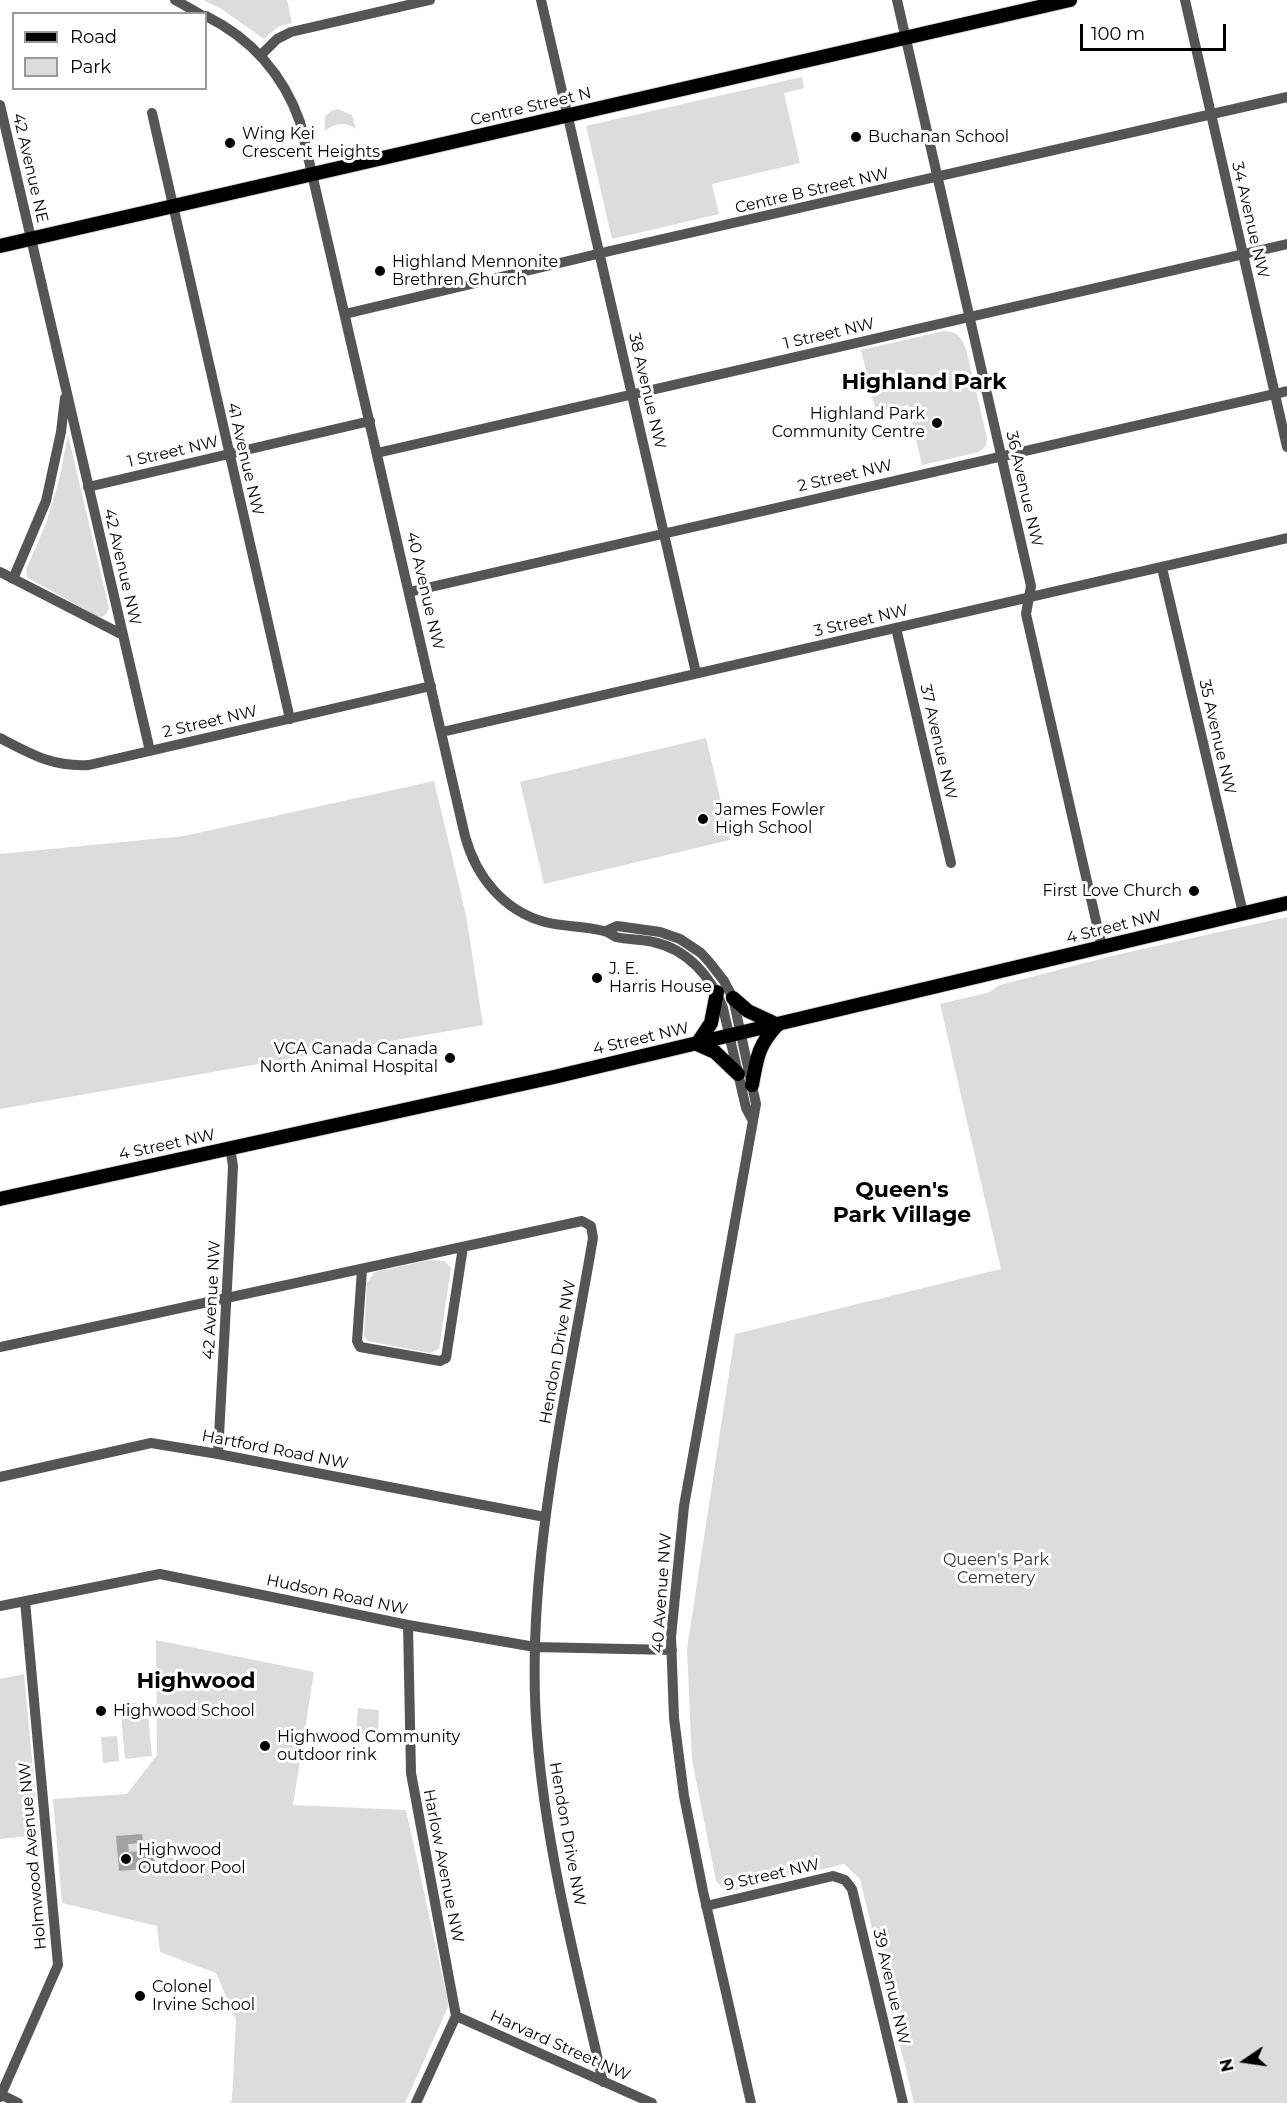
<!DOCTYPE html>
<style>
body{margin:0}
#map{position:relative;width:1287px;height:2103px;overflow:hidden;background:#fff;font-family:Montserrat,sans-serif}
canvas{display:block}
.legend{position:absolute;left:12px;top:12px;width:195px;height:78px;box-sizing:border-box;background:#fff;border:2px solid #999;margin:0;padding:8px 10px;list-style:none;font-size:18px;color:#000}
.legend li{display:flex;align-items:center;gap:12px;height:30px}
.legend b{width:30px;border:2px solid #999}
.north{position:absolute;left:1215px;top:2031px;width:60px;height:60px;-webkit-text-stroke:4px #fff;paint-order:stroke;rotate:257deg;font-size:16px;font-weight:700;line-height:24px;text-align:center;color:#000}
.north::after{content:'';display:block;margin:auto;width:21px;height:27px;background:#000;clip-path:polygon(50% 0,100% 100%,50% 72%,0 100%)}
.scale{position:absolute;left:1080px;top:24px;width:146px;height:27px;box-sizing:border-box;border:3px solid #000;border-top:0;padding-left:8px;font-size:18px;line-height:21px;white-space:nowrap;color:#000;-webkit-text-stroke:4px #fff;paint-order:stroke}
</style>
<div id="map">
<canvas width="1287" height="2103"></canvas>
<ul class="legend">
<li><b style="height:8px;background:#000"></b>Road</li>
<li><b style="height:16px;background:#dcdcdc"></b>Park</li>
</ul>
<div class="north">N</div>
<div class="scale">100 m</div>
</div>
<script>
const context = document.querySelector('canvas').getContext('2d');
context.lineJoin = 'round';
function paint(path, color) {
  context.fillStyle = color;
  context.fill(path, 'evenodd');
}
function trace(path, color, width, dash) {
  context.strokeStyle = color;
  context.lineWidth = width;
  context.lineCap = dash ? 'butt' : 'round';
  context.setLineDash(dash || []);
  context.stroke(path);
}
function write(font, color, halo, rows, align = 'center') {
  context.font = font + ' Montserrat,sans-serif';
  context.lineWidth = 6;
  context.setLineDash([]);
  context.textBaseline = 'middle';
  context.strokeStyle = halo;
  context.fillStyle = color;
  for (const [text, x, y, turn = 0] of rows) {
    context.save();
    context.translate(x, y);
    context.rotate((+turn || 0) * Math.PI / 180);
    context.textAlign = isNaN(turn) ? turn : align;
    if (halo) context.strokeText(text, 0, 0);
    context.fillText(text, 0, 0);
    context.restore();
  }
}
const green = new Path2D(`
 M 203,0 L 287,0 L 292,23 L 279,26 L 264,39 L 220,8 Z
 M 802,77 L 804,88 L 784,93 L 800,163 L 712,184 L 719,214 L 612,239 L 586,126 Z
 M 338,109 L 352,115 L 356,129 C 344,121 336,123 325,131 L 325,116 L 331,111 Z
 M 944,331 C 958,332 961,337 966,349 L 987,438 L 986,446 L 979,452 L 922,465 L 908,405 L 876,412 L 861,350 Z
 M 68,435 L 109,608 L 106,614 L 102,617 L 96,616 L 27,577 L 26,569 L 46,524 L 59,480 Z
 M 706,738 L 730,840 L 544,884 L 520,782 Z
 M 434,781 L 466,915 L 483,1025 L 0,1109 L 0,854 L 184,836 Z
 M 1287,917 L 1287,2103 L 914,2103 L 860,1879 L 844,1864 L 727,1892 L 716,1881 L 692,1760 L 687,1649 L 735,1334 L 1001,1269 L 940,1004 L 990,992 L 1000,985 L 1116,955 Z
 M 430,1260 L 445,1261 L 451,1268 L 439,1349 L 430,1353 L 368,1341 L 364,1336 L 367,1283 L 375,1272 Z
 M 156,1640 L 314,1672 L 293,1805 L 406,1810 L 448,2002 L 448,2007 L 405,2103 L 230,2103 L 232,2099 L 236,2020 L 216,1973 L 160,1952 L 157,1926 L 62,1903 L 53,1799 L 127,1794 L 157,1755 Z
 M 24,1674 L 39,1835 L 0,1839 L 0,1679 Z
 M 136,1703 L 148,1714 L 152,1756 L 125,1759 L 120,1703 Z
 M 358,1708 L 379,1710 L 378,1734 L 356,1733 Z
 M 117,1736 L 119,1761 L 103,1763 L 101,1737 Z`);
const water = new Path2D(`
 M 142,1834 L 143,1843 L 128,1844 L 129,1852 L 154,1850 L 155,1868 L 119,1871 L 116,1836 Z`);
const minor = new Path2D(`
 M 175,0 L 200,14
 M 541,0 L 696,673
 M 897,0 L 1031,586 L 1026,614 L 1102,947
 M 1185,0 L 1287,447
 M 206,16 C 252,39 283,74 300,122 L 465,836 C 476,877 504,911 545,922 C 564,927 585,926 604,931 C 608,932 612,935 616,937 C 628,940 641,939 653,942 C 687,949 711,976 723,1008 L 746,1108 L 752,1119
 M 261,55 L 277,39 L 291,32 L 430,0
 M 0,105 L 150,751
 M 152,113 L 290,719
 M 345,314 L 610,251 L 1287,97
 M 377,453 L 1287,244
 M 88,487 L 370,421
 M 1162,568 L 1243,913
 M 0,572 L 123,635
 M 13,579 L 46,501 L 61,432 L 65,398
 M 409,592 L 1287,391
 M 896,628 L 951,863
 M 442,732 L 1287,538
 M 0,738 C 31,754 52,767 89,765 L 431,686
 M 606,931 L 617,926 L 660,932 L 680,939 L 701,953 L 710,963 L 724,981 L 733,998 L 756,1104 L 684,1506 L 671,1637 L 674,1718 L 684,1796 L 703,1891 L 751,2103
 M 362,1270 L 357,1341 L 360,1347 L 440,1361 L 446,1358 L 463,1247
 M 0,1347 L 582,1221 L 591,1226 L 593,1238 C 566,1398 524,1572 537,1734 C 546,1851 577,1967 603,2082
 M 218,1454 L 230,1231 L 233,1166 L 230,1148
 M 0,1477 L 151,1443 L 218,1454 L 545,1517
 M 0,1606 L 160,1574 L 408,1625 L 535,1647 L 672,1650
 M 408,1625 L 411,1773 L 456,2016 L 416,2103
 M 706,1906 L 833,1876 L 845,1880 L 852,1889 L 903,2103
 M 456,2016 L 652,2103
 M 0,2094 L 18,2103
 M 0,2097 L 58,1965 L 25,1601`);
const major = new Path2D(`
 M 0,246 L 1070,0
 M 733,998 L 748,1011 L 778,1025
 M 697,1044 L 711,1023 L 717,992
 M 697,1044 L 715,1052 L 738,1074
 M 752,1085 C 757,1057 758,1046 777,1025
 M 0,1199 L 554,1077 L 1287,903`);
const markers = [
 [856,137,6,"#000"],
 [230,143,6,"#000"],
 [380,271,6,"#000"],
 [937,423,6,"#000"],
 [703,819,6,"#000"],
 [1194,891,6,"#000"],
 [597,978,6,"#000"],
 [450,1058,6,"#000"],
 [101,1711,6,"#000"],
 [265,1746,6,"#000"],
 [126,1859,6,"#000"],
 [140,1996,6,"#000"]
];
const streetNames = [
 ["Centre Street N",531,107,-13],
 ["42 Avenue NE",30,168,77],
 ["Centre B Street NW",812,191,-13],
 ["34 Avenue NW",1250,220,77],
 ["1 Street NW",829,334,-13],
 ["38 Avenue NW",647,391,77],
 ["1 Street NW",173,452,-13],
 ["41 Avenue NW",245,459,77],
 ["2 Street NW",845,476,-13],
 ["36 Avenue NW",1024,489,77],
 ["42 Avenue NW",122,567,77],
 ["40 Avenue NW",425,591,77],
 ["3 Street NW",861,621,-13],
 ["2 Street NW",210,722,-13],
 ["35 Avenue NW",1217,737,77],
 ["37 Avenue NW",938,742,77],
 ["4 Street NW",1114,927,-14],
 ["4 Street NW",641,1039,-13],
 ["4 Street NW",167,1145,-12],
 ["42 Avenue NW",212,1300,-87],
 ["Hendon Drive NW",558,1352,-80],
 ["Hartford Road NW",275,1450,11],
 ["40 Avenue NW",662,1593,-86],
 ["Hudson Road NW",337,1595,12],
 ["Hendon Drive NW",567,1834,80],
 ["Holmwood Avenue NW",33,1856,-95],
 ["Harlow Avenue NW",443,1866,79],
 ["9 Street NW",772,1875,-13],
 ["39 Avenue NW",891,1987,77],
 ["Harvard Street NW",560,2046,24]
];
const poiNames = [
 ["Wing Kei",242,134],
 ["Crescent Heights",242,152],
 ["Buchanan School",868,137],
 ["Highland Mennonite",392,262],
 ["Brethren Church",392,280],
 ["Highland Park",925,414,"right"],
 ["Community Centre",925,432,"right"],
 ["James Fowler",715,810],
 ["High School",715,828],
 ["First Love Church",1182,891,"right"],
 ["J. E.",609,969],
 ["Harris House",609,987],
 ["VCA Canada Canada",438,1049,"right"],
 ["North Animal Hospital",438,1067,"right"],
 ["Highwood School",113,1711],
 ["Highwood Community",277,1737],
 ["outdoor rink",277,1755],
 ["Highwood",138,1850],
 ["Outdoor Pool",138,1868],
 ["Colonel",152,1987],
 ["Irvine School",152,2005]
];
const parkNames = [
 ["Queen's Park",996,1560],
 ["Cemetery",996,1578]
];
const districtNames = [
 ["Highland Park",924,383],
 ["Queen's",902,1191],
 ["Park Village",902,1216],
 ["Highwood",196,1682]
];
paint(green, '#dcdcdc');
paint(water, '#a3a3a3');
trace(major, '#dbdbdb', 16);
trace(minor, '#555', 10);
trace(major, '#000', 14);
for (const [x, y, r, color] of markers) {
  const dot = new Path2D();
  dot.arc(x, y, r, 0, 2 * Math.PI);
  context.fillStyle = color;
  context.fill(dot);
  trace(dot, '#fff', 2);
}
write('16px', '#000', '#fff', streetNames);
write('16px', '#000', '#fff', poiNames, 'left');
write('16px', '#333', '#fff', parkNames);
write('bold 22px', '#000', '#fff', districtNames);
</script>
